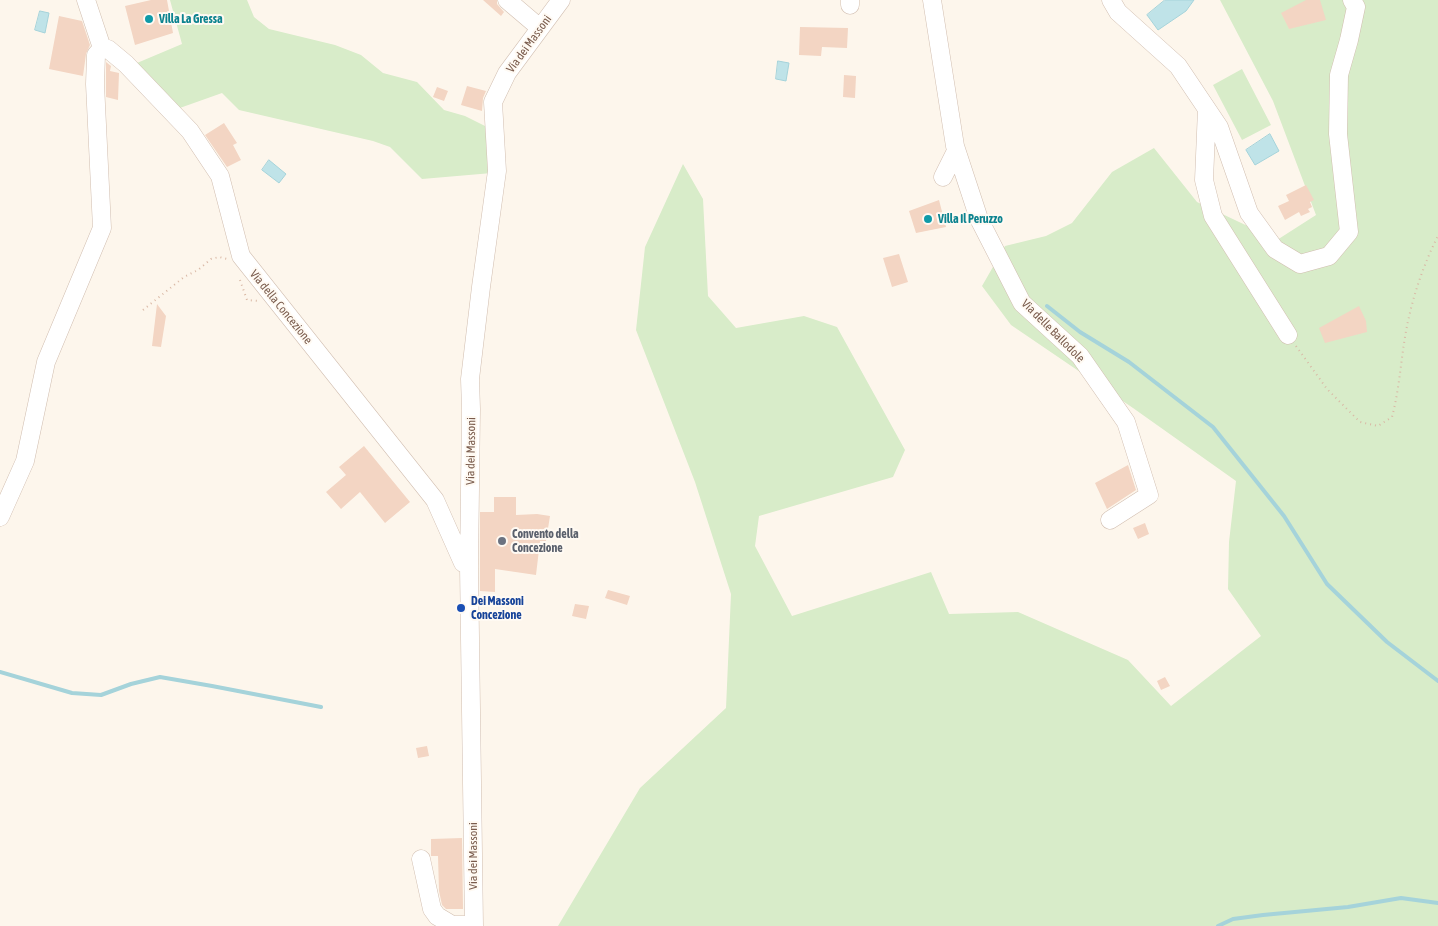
<!DOCTYPE html>
<style>
body{margin:0}
canvas{display:block;background:#fdf6ec}
</style>
<canvas width="1438" height="926"></canvas>
<script>
const context = document.querySelector('canvas').getContext('2d');
context.lineJoin = 'round';
function paint(path, color) {
  context.fillStyle = color;
  context.fill(path, 'evenodd');
}
function trace(path, color, width, dash) {
  context.strokeStyle = color;
  context.lineWidth = width;
  context.lineCap = dash ? 'butt' : 'round';
  context.setLineDash(dash || []);
  context.stroke(path);
}
function write(font, color, halo, rows, align = 'center') {
  context.font = font + ' "Asap Condensed",sans-serif';
  context.lineWidth = 4;
  context.setLineDash([]);
  context.textBaseline = 'middle';
  context.strokeStyle = halo;
  context.fillStyle = color;
  for (const [text, x, y, turn = 0] of rows) {
    context.save();
    context.translate(x, y);
    context.rotate((+turn || 0) * Math.PI / 180);
    context.textAlign = isNaN(turn) ? turn : align;
    if (halo) context.strokeText(text, 0, 0);
    context.fillText(text, 0, 0);
    context.restore();
  }
}
const green = new Path2D(`
 M 170,0 L 247,0 L 254,17 L 269,29 L 335,45 L 361,55 L 383,73 L 417,82 L 444,110 L 465,116 L 485,126 L 492,173 L 422,179 L 390,147 L 373,141 L 239,110 L 222,93 L 177,109 L 137,63 L 182,44 Z
 M 1220,0 L 1438,0 L 1438,926 L 558,926 L 640,788 L 726,708 L 731,594 L 695,482 L 636,330 L 645,247 L 683,164 L 703,199 L 708,296 L 736,328 L 804,316 L 837,327 L 905,450 L 893,477 L 759,516 L 755,546 L 792,616 L 931,572 L 949,614 L 1018,612 L 1128,660 L 1171,706 L 1261,636 L 1228,589 L 1229,542 L 1236,481 L 1133,408 L 1011,325 L 982,286 L 1005,246 L 1046,236 L 1072,223 L 1112,172 L 1154,148 L 1197,202 L 1277,240 L 1316,215 L 1273,101 Z
 M 1242,69 L 1271,125 L 1242,140 L 1213,85 Z`);
const water = new Path2D(`
 M 1165,0 L 1194,0 L 1186,11 L 1158,30 L 1147,15 Z
 M 40,11 L 49,13 L 45,33 L 35,30 Z
 M 778,61 L 789,63 L 786,81 L 776,79 Z
 M 1270,134 L 1279,151 L 1255,165 L 1246,150 Z
 M 269,160 L 286,174 L 279,183 L 262,170 Z`);
const stream = new Path2D(`
 M 1047,306 L 1080,332 L 1129,362 L 1213,427 L 1284,516 L 1327,584 L 1387,642 L 1438,681
 M 0,672 L 72,693 L 101,695 L 131,684 L 160,677 L 212,686 L 321,707
 M 1218,926 L 1233,919 L 1263,915 L 1348,907 L 1401,898 L 1438,903`);
const building = new Path2D(`
 M 151,0 L 167,0 L 173,33 L 135,45 L 125,6 Z
 M 483,0 L 497,0 L 497,4 L 504,12 L 501,16 Z
 M 1306,0 L 1320,0 L 1326,20 L 1289,29 L 1281,13 Z
 M 59,16 L 82,21 L 90,45 L 86,54 L 83,76 L 49,69 Z
 M 800,27 L 848,28 L 847,48 L 822,47 L 821,56 L 799,55 Z
 M 106,62 L 111,66 L 110,71 L 119,73 L 118,100 L 106,97 Z
 M 844,75 L 856,76 L 855,98 L 843,97 Z
 M 467,86 L 486,91 L 483,98 L 482,111 L 461,105 Z
 M 437,87 L 448,91 L 444,101 L 433,97 Z
 M 224,123 L 237,143 L 233,145 L 241,160 L 227,167 L 205,135 Z
 M 1306,185 L 1314,200 L 1310,202 L 1312,207 L 1308,209 L 1310,212 L 1301,216 L 1299,212 L 1285,220 L 1278,206 L 1289,201 L 1286,195 Z
 M 939,200 L 946,227 L 916,233 L 909,211 Z
 M 899,254 L 908,282 L 892,287 L 883,258 Z
 M 157,304 L 166,316 L 161,347 L 152,346 Z
 M 1359,306 L 1366,321 L 1367,332 L 1325,343 L 1319,328 Z
 M 364,446 L 410,502 L 385,523 L 360,492 L 341,509 L 326,492 L 346,475 L 339,467 Z
 M 1128,465 L 1136,490 L 1107,509 L 1095,483 Z
 M 494,497 L 516,497 L 516,515 L 537,514 L 550,516 L 546,541 L 540,541 L 536,575 L 495,569 L 495,592 L 480,591 L 480,512 L 494,512 Z
 M 1145,523 L 1149,534 L 1138,539 L 1133,528 Z
 M 608,590 L 630,596 L 627,605 L 605,598 Z
 M 575,604 L 589,606 L 586,619 L 572,616 Z
 M 1165,677 L 1170,686 L 1161,690 L 1157,681 Z
 M 427,746 L 429,756 L 418,758 L 416,748 Z
 M 462,838 L 463,909 L 446,909 L 442,905 L 439,891 L 438,856 L 431,856 L 431,839 Z`);
const path = new Path2D(`
 M 240,280 L 247,300 L 259,301
 M 143,310 L 184,277 L 198,270 L 211,259 L 219,257 L 227,259
 M 1296,346 L 1327,389 L 1360,422 L 1378,426 L 1392,417 C 1400,387 1401,356 1407,326 C 1413,296 1424,263 1438,236`);
const minor = new Path2D(`
 M 86,0 L 102,48
 M 507,0 L 540,28
 M 932,0 L 955,146 L 979,219 L 1022,303 L 1080,356 L 1126,422 L 1149,495 L 1110,520
 M 1111,0 L 1118,12 L 1178,66 L 1219,127 L 1249,213 L 1275,249 L 1300,264 L 1329,256 L 1349,232 L 1338,134 L 1339,75 L 1349,40 L 1356,7 L 1352,0
 M 850,5 L 850,0
 M 1207,109 L 1204,180 L 1213,216 L 1288,335
 M 943,177 L 956,151
 M 0,517 L 25,461 L 46,362 L 102,228 L 95,84 L 96,55 L 102,48 L 108,49 L 126,64 L 190,131 L 220,176 L 241,256 L 435,500 L 463,563 L 469,566
 M 421,859 L 432,909 L 437,916 L 452,925 L 474,925
 M 474,926 L 469,566 L 471,409 L 470,379 L 481,287 L 497,171 L 493,102 L 507,73 L 561,0`);
const markers = [
 [149,19,5,"#0f9aa8"],
 [928,219,5,"#0f9aa8"],
 [502,541,5,"#6b7280"],
 [461,608,5,"#1a4fb4"]
];
const cultureNames = [
 ["Villa La Gressa",159,19],
 ["Villa Il Peruzzo",938,219]
];
const streetNames = [
 ["Via dei Massoni",529,44,-54],
 ["Via della Concezione",281,307,51],
 ["Via delle Ballodole",1053,331,45],
 ["Via dei Massoni",471,451,-89],
 ["Via dei Massoni",473,856,-90]
];
const worshipNames = [
 ["Convento della",512,534],
 ["Concezione",512,548]
];
const transitNames = [
 ["Dei Massoni",471,601],
 ["Concezione",471,615]
];
paint(green, '#d8ecc9');
paint(water, '#bfe3e8');
trace(water, '#a5d3da', 1);
trace(stream, '#a5d3da', 4);
paint(building, '#f3d5c3');
trace(minor, '#d1beb0', 19);
trace(path, '#d9b8a5', 2, [1, 4]);
trace(minor, '#fff', 18);
for (const [x, y, r, color] of markers) {
  const dot = new Path2D();
  dot.arc(x, y, r, 0, 2 * Math.PI);
  context.fillStyle = color;
  context.fill(dot);
  trace(dot, '#fffaf3', 2);
}
write('bold 12px', '#0d838f', '#fffaf3', cultureNames, 'left');
write('12px', '#7a5c4d', '#fffaf3', streetNames);
write('bold 12px', '#5b616d', '#fffaf3', worshipNames, 'left');
write('bold 12px', '#164399', '#fffaf3', transitNames, 'left');
</script>
